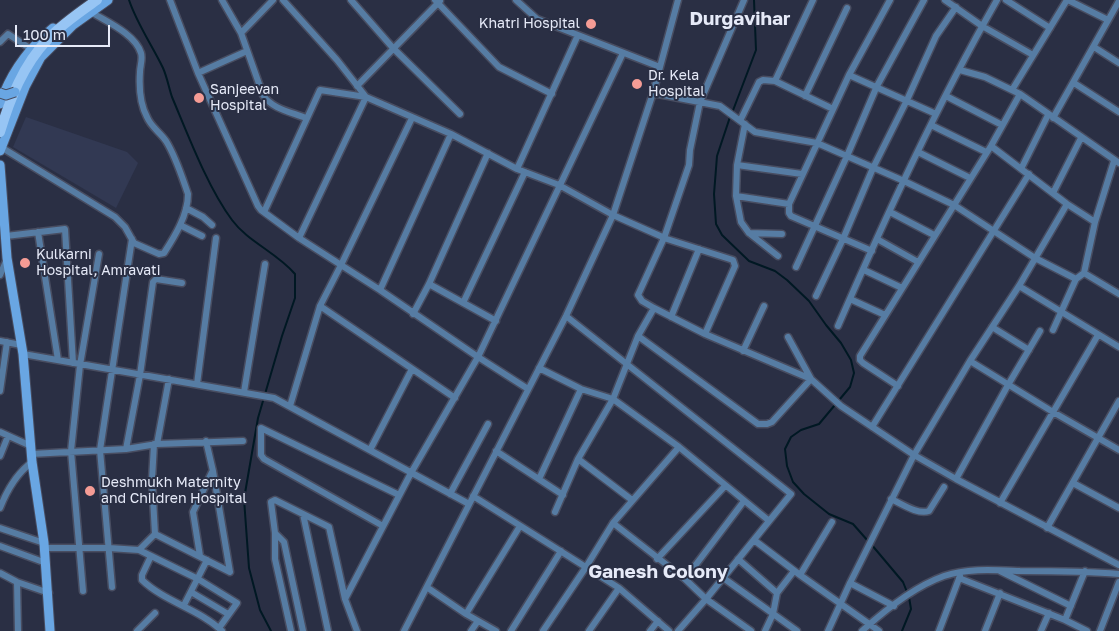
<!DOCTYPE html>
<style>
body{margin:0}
#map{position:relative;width:1119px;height:631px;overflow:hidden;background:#2a2f44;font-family:"Golos Text",sans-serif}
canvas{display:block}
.scale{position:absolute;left:15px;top:25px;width:95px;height:22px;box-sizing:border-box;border:2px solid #e6eaf8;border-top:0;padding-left:6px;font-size:15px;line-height:18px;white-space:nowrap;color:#e6eaf8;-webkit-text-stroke:4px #2a2f44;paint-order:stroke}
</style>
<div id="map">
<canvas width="1119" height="631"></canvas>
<div class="scale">100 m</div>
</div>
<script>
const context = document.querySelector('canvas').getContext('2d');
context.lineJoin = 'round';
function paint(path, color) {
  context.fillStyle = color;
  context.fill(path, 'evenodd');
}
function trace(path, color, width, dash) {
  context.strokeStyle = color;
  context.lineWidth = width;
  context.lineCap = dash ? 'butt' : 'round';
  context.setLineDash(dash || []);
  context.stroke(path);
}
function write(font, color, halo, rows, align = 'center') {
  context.font = font + ' "Golos Text",sans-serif';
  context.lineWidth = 4;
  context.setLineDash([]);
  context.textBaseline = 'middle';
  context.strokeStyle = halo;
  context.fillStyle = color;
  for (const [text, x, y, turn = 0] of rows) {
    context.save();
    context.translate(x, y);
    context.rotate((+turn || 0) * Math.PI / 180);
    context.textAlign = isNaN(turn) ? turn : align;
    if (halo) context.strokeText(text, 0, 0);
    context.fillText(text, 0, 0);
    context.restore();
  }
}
const built = new Path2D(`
 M 26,117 L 127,152 L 138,163 L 116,208 L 13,147 Z`);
const stream = new Path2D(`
 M 129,0 C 137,24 152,45 163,68 C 167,77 169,88 172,97 C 188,135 208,188 232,220 C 248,242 276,252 295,274 L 295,298 L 282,336 L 258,418 L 244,499 L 249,568 L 260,610 L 271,631
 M 732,113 L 756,50 L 754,0
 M 730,117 L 717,156 L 714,194 L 716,224 L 722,235 L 749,261 L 775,271 L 787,280 L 809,301 L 826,325 L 841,343 L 851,360 L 854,373 L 850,387 L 819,424 L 801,430 L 791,437 L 785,449 L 787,466 L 793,482 L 804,494 L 829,514 L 853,524 L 868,541
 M 871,544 L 903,582 L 907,592
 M 902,631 L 911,609 L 909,597`);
const street = new Path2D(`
 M 170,0 L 198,73 L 258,206 L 261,210 L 299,238 L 380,290 L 478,357 L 528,389
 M 222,0 L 241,33
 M 273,0 L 241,33 L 263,95 C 272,109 291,112 306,118
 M 283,0 L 337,60 L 366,97 L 299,238
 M 351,0 L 393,48 L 460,114
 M 435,0 L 499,67 L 552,94
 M 516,0 L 537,19 L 660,67
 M 744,0 L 700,102 L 690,150 L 689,165 L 664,238 L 638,295 L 642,301 L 654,308 L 705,334 L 811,379 L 841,406 L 914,455 L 956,479 L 1119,565
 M 945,0 L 982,26 L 1033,55
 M 1006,0 L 1050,28
 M 1068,0 L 1108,20
 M 0,42 L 8,34 L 31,49
 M 1094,47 L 1119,63
 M 960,70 L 985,77 L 1020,94 L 1119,163
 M 198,73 L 247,51
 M 849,75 L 936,114
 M 775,81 L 813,0
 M 1074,83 L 1119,112
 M 357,86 L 440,1
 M 1012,90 L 1067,0
 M 653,93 L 720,106 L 755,132 L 817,143 L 904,181 L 954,205 L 1035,258 L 1076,279 L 1084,273 L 1119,294
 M 805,96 L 847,8
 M 946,96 L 1002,125
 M 1053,118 L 1119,1
 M 740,121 L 759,82 L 763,80 L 775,81 L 833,109
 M 745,124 L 737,165 L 736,196 L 741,222 L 749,233 L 778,256
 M 931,125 L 986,152
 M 991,146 L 1067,204 L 1095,222
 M 1,147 L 115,217 L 125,227 L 134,243 L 159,254 L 164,253 C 175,236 188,215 188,194 C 182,177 176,157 166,141 C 160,132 151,127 147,117 C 140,104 139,87 140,72 C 140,66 143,59 141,53 C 135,34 107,22 91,12
 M 918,152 L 970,178
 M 737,165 L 802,174
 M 517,169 L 578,35
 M 1021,169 L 1048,115
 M 1053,193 L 1081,138
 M 736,196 L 789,204
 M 186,208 L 203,217 L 212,225
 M 264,212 L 320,90 L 366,97 L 451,134 L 517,169 L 559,185 L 613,215 L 667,239 L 733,260 L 735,266 L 705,334
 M 890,212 L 934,235
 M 180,225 L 202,236
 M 38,232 L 58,360
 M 749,233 L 782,234
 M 6,236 L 65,229 L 73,363
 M 877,239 L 918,262
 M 872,251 L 791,216 L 789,213 L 789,204 L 849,75 L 890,0
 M 796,267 L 847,156 L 877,86 L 924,0
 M 864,270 L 902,288
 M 1084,273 L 1095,222 L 1114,161
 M 0,275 L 7,259
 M 429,284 L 496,321
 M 1019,286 L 1119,347
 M 380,290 L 451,134
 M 816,296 L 843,239 L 873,168 L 907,100 L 936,36 L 956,7
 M 850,299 L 885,315
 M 463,303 L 525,172
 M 320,306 L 455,398
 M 413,314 L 429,284 L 488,153
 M 566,316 L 791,494 L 706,599 L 678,631
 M 671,317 L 699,249
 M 838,326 C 886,216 937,105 997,0
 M 992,327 L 1029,350
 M 1053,330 L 1076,279
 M 638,336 L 758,424 L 767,424 L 772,422 L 811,379 L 788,337
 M 0,341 L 21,345
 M 743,351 L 764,306
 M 23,354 L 274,398 L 469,504
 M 970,361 L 1053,412 L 1119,450
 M 539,368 L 581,389 L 613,399 L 679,447 L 768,520
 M 197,384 L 216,238
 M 898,386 L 863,363 L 860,360 L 860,356 L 991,146 L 1020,94
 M 0,391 L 7,342
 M 244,392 L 265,264
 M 290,406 L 320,306 L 341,265 L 412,118
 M 872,427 L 1029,174
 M 0,432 L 31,446
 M 206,441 L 213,471 L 230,572
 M 154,444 L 152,480 L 155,534
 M 157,444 L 169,379
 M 126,449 L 140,375 L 153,282 L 156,279 L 182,283
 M 370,450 L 412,369
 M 496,451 L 563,495
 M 31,454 L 126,449 L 157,444 L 243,441
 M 0,456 L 8,436
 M 578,459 L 632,500
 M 539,479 L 581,389
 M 956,479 L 1008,385 L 1040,331
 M 1073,483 L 1119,508
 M 450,494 L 488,424
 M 473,496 L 619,588 L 669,631
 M 891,499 C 902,504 918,515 929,511 L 944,487
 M 1000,503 L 1098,335
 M 0,508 C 7,490 16,474 32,462
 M 555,512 L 578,459 L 613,399 L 638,336 L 654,308
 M 303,514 L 328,631
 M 613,523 L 685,579 L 706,599 L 751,631
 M 383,526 L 264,459 L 261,455 L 261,428 L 399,495
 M 0,528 L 44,543
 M 1047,528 L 1119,401
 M 275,533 L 284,542 L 303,631
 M 754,540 L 800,575 L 879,631
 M 0,546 L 46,563
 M 44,548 L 109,548 L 139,550 L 198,579 L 237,603 L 219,628
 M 139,550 L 155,534 L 230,572
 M 151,556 L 142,575 L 142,580 C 165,602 199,609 222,631
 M 200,556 L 193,512 L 212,472
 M 657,559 L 725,486
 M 738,559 L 777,593
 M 1000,571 L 1071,606
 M 0,573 L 17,582 L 49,593
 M 800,575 L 832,522
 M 722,577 L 797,631
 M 959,578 L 1065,620 L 1087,631
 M 685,579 L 744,501
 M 17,582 L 18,631
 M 850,583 L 894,606
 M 112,587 L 100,450 L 132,239
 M 428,588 L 466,614 L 496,631
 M 83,591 L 71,451 L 80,365 L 99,254
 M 191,592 L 228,614
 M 345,599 L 411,473 L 478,357 L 623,53
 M 184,605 L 207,560
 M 466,614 L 520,526
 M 1065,620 L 1085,571
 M 137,631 L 155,613
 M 291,631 L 275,559 L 275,533 L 271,502 L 275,500 L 329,527 L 345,599 L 357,631
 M 404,631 L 566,316 L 613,215 L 653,93 L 678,0
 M 471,631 L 478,621
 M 511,631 L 561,551
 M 543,631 L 586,567 L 613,523 L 679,447
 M 589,631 L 619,588
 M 650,631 L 658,621
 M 765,631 L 773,614 L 777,593 L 794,571
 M 828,631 L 850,583 L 914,455 L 970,361 L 1019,286 L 1067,204
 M 862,631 C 884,611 916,586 944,576 C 968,568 994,570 1020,571 C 1053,571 1086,571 1119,574
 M 939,631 L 960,576
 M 985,631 L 1000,593
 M 1041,631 L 1049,613
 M 1100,631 L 1119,582`);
const secondary = new Path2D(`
 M 0,104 C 10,74 29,48 53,28
 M 0,151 L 25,87 L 41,57 L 73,25 L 108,0
 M 0,165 L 7,258 L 23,354 L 32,462 L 44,543 L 50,631`);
const primary = new Path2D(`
 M 0,132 C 10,99 23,65 48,39 C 62,24 80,12 97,0`);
const secondaryBridge = new Path2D(`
 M 0,93 L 6,95 L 15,92`);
const markers = [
 [591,24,6,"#f59c95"],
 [637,84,6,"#f59c95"],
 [199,98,6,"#f59c95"],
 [25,263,6,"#f59c95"],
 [90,491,6,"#f59c95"]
];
const poiNames = [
 ["Khatri Hospital",580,24,"right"],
 ["Dr. Kela",648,76],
 ["Hospital",648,92],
 ["Sanjeevan",210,90],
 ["Hospital",210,106],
 ["Kulkarni",36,255],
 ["Hospital, Amravati",36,271],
 ["Deshmukh Maternity",101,483],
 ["and Children Hospital",101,499]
];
const districtNames = [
 ["Durgavihar",740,19],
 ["Ganesh Colony",658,572]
];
paint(built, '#323953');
trace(stream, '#001823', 2);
trace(street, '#484d61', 9);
trace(secondary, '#484d61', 11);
trace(primary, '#484d61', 12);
trace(street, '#567ca3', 6);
trace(secondary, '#69a6e3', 9);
trace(primary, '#97c5f4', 10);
trace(secondaryBridge, '#484d61', 11, []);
trace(secondaryBridge, '#69a6e3', 9);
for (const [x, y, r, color] of markers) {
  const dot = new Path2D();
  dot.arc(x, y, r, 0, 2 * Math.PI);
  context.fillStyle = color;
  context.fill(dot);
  trace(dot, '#2a2f44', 2);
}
write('14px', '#e6eaf8', '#2a2f44', poiNames, 'left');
write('bold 19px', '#e6eaf8', '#2a2f44', districtNames);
</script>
